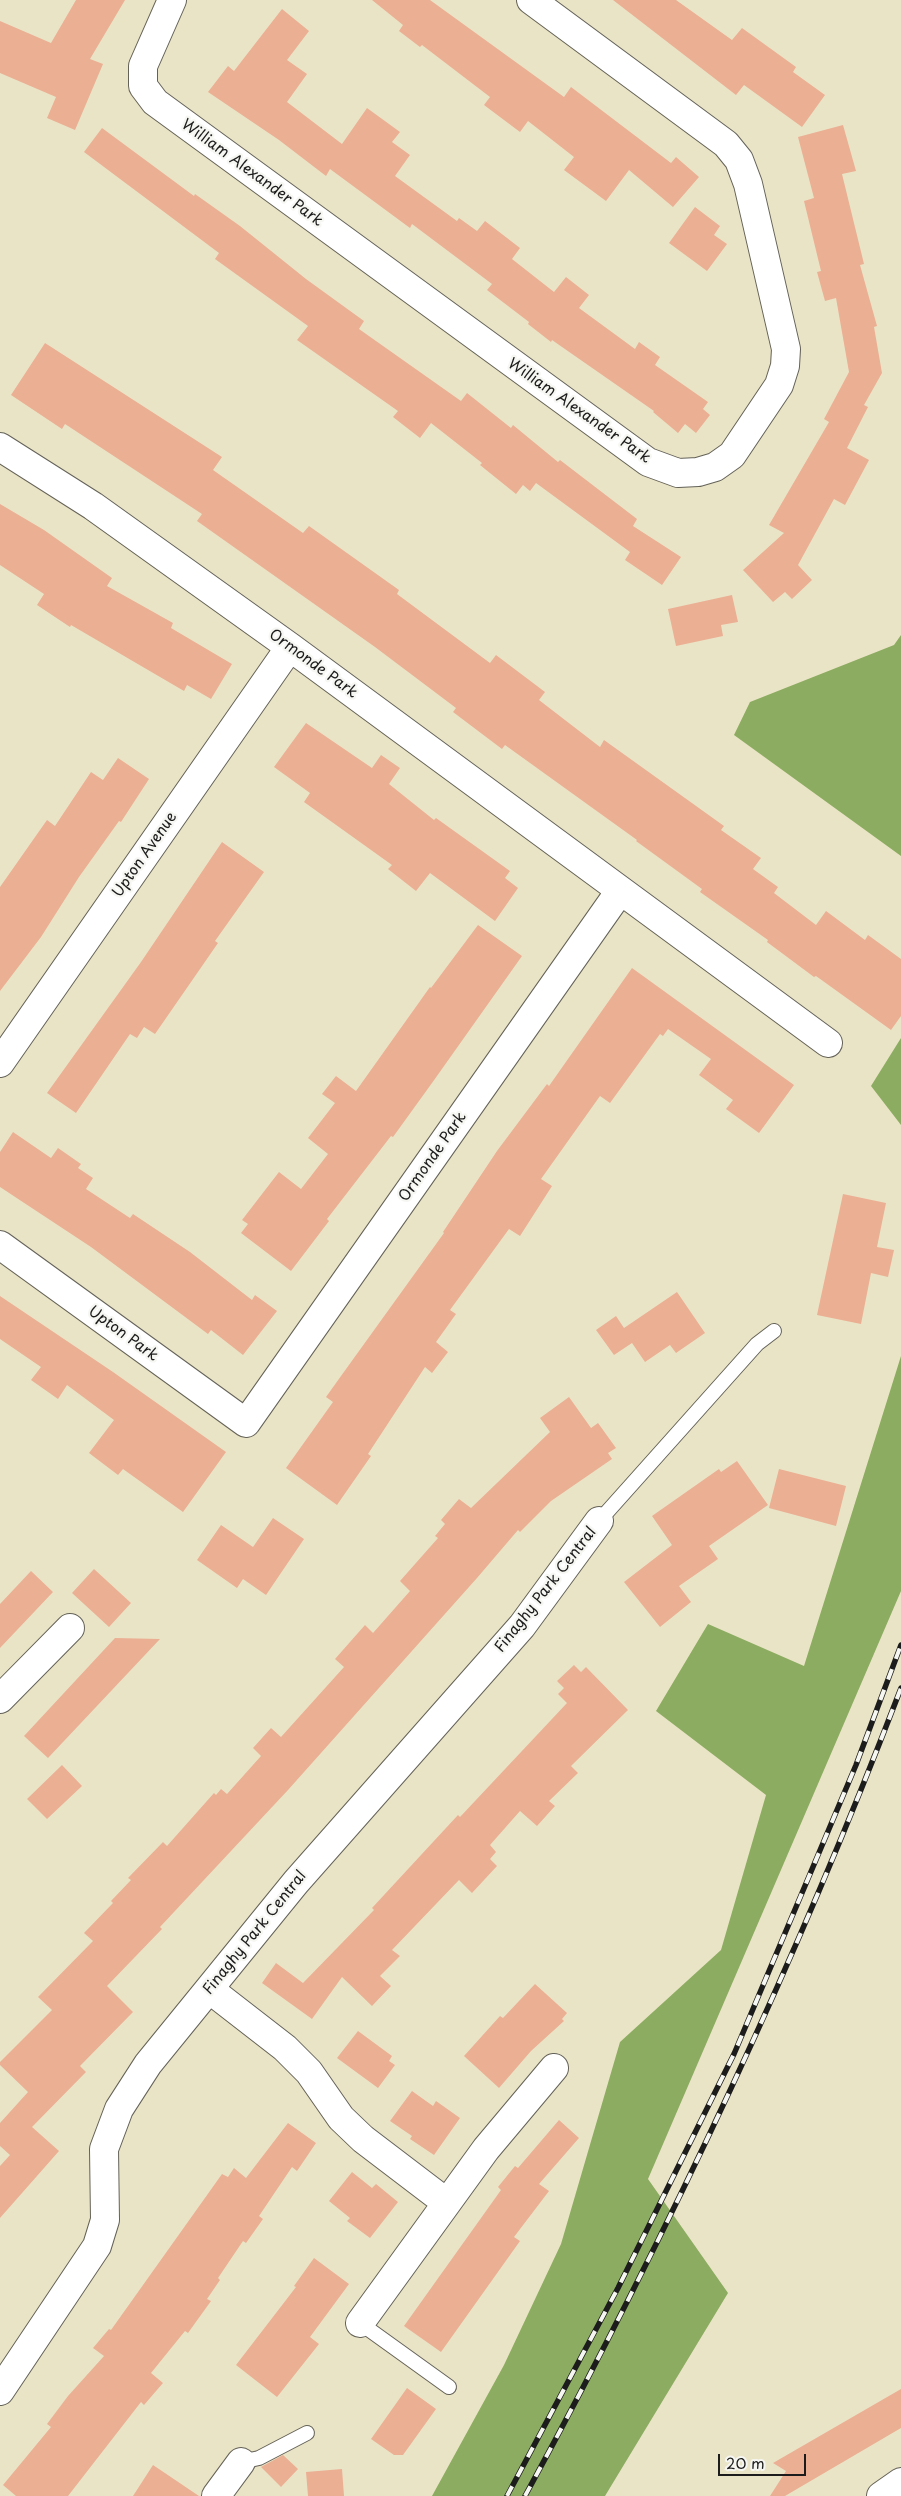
<!DOCTYPE html>
<style>
body{margin:0}
#map{position:relative;width:901px;height:2496px;overflow:hidden;background:#eae4c6;font-family:"Playpen Sans",sans-serif}
canvas{display:block}
.scale{position:absolute;left:718px;top:2454px;width:88px;height:22px;box-sizing:border-box;border:2px solid #1c1c1c;border-top:0;padding-left:6px;font-size:15px;line-height:18px;white-space:nowrap;color:#1c1c1c;-webkit-text-stroke:4px #f6f6f2;paint-order:stroke}
</style>
<div id="map">
<canvas width="901" height="2496"></canvas>
<div class="scale">20 m</div>
</div>
<script>
const context = document.querySelector('canvas').getContext('2d');
context.lineJoin = 'round';
function paint(path, color) {
  context.fillStyle = color;
  context.fill(path, 'evenodd');
}
function trace(path, color, width, dash) {
  context.strokeStyle = color;
  context.lineWidth = width;
  context.lineCap = dash ? 'butt' : 'round';
  context.setLineDash(dash || []);
  context.stroke(path);
}
function write(font, color, halo, rows, align = 'center') {
  context.font = font + ' "Playpen Sans",sans-serif';
  context.lineWidth = 4.5;
  context.setLineDash([]);
  context.textBaseline = 'middle';
  context.strokeStyle = halo;
  context.fillStyle = color;
  for (const [text, x, y, turn = 0] of rows) {
    context.save();
    context.translate(x, y);
    context.rotate((+turn || 0) * Math.PI / 180);
    context.textAlign = isNaN(turn) ? turn : align;
    if (halo) context.strokeText(text, 0, 0);
    context.fillText(text, 0, 0);
    context.restore();
  }
}
const forest = new Path2D(`
 M 901,635 L 901,856 L 734,735 L 750,702 L 894,645 Z
 M 901,1038 L 901,1125 L 871,1086 Z
 M 901,1356 L 901,1591 L 648,2179 L 728,2293 L 605,2496 L 432,2496 L 504,2365 L 561,2244 L 620,2042 L 721,1950 L 766,1795 L 656,1711 L 708,1624 L 804,1666 Z`);
const building = new Path2D(`
 M 76,0 L 125,0 L 90,59 L 103,64 L 75,130 L 47,118 L 56,97 L 0,73 L 0,21 L 51,43 Z
 M 372,0 L 430,0 L 564,97 L 571,87 L 671,163 L 676,157 L 699,177 L 673,207 L 629,170 L 606,201 L 564,170 L 574,157 L 528,121 L 520,132 L 484,105 L 490,97 L 422,45 L 420,47 L 399,31 L 403,25 Z
 M 613,0 L 676,0 L 732,40 L 742,28 L 796,67 L 793,72 L 825,95 L 802,127 L 744,85 L 736,95 Z
 M 282,9 L 309,31 L 287,60 L 307,74 L 287,102 L 342,144 L 367,108 L 400,132 L 392,142 L 410,155 L 395,176 L 457,221 L 459,218 L 477,231 L 485,221 L 520,248 L 512,259 L 554,292 L 566,277 L 589,295 L 579,308 L 635,349 L 639,342 L 660,357 L 655,365 L 708,402 L 703,409 L 710,415 L 696,433 L 685,424 L 678,433 L 653,412 L 654,411 L 552,340 L 551,342 L 528,324 L 529,322 L 487,290 L 492,284 L 412,224 L 410,228 L 330,169 L 326,176 L 279,140 L 208,92 L 228,66 L 234,71 Z
 M 843,125 L 856,171 L 842,174 L 864,264 L 860,265 L 877,326 L 874,327 L 882,373 L 864,405 L 868,407 L 847,448 L 869,460 L 845,505 L 834,499 L 798,565 L 812,580 L 792,599 L 785,592 L 773,602 L 743,570 L 784,533 L 769,525 L 829,422 L 824,419 L 849,372 L 836,298 L 825,301 L 817,272 L 821,271 L 804,201 L 814,198 L 798,137 Z
 M 102,128 L 194,196 L 195,194 L 240,226 L 306,279 L 364,321 L 359,329 L 461,401 L 467,393 L 511,428 L 513,425 L 558,462 L 560,460 L 637,519 L 633,526 L 681,557 L 662,585 L 625,560 L 630,552 L 536,483 L 530,491 L 523,485 L 516,494 L 480,465 L 482,463 L 431,423 L 420,438 L 393,417 L 398,411 L 297,340 L 308,326 L 215,259 L 219,253 L 84,152 Z
 M 695,207 L 720,226 L 714,235 L 727,244 L 707,271 L 669,243 Z
 M 45,343 L 222,457 L 213,470 L 303,533 L 309,526 L 399,590 L 397,594 L 490,663 L 496,655 L 545,692 L 539,700 L 600,747 L 604,740 L 724,826 L 721,830 L 761,858 L 753,869 L 778,887 L 774,893 L 816,925 L 826,911 L 865,940 L 868,935 L 901,959 L 901,1016 L 891,1030 L 816,976 L 814,977 L 767,942 L 768,940 L 700,892 L 702,889 L 636,841 L 637,840 L 505,745 L 502,749 L 453,712 L 456,708 L 375,647 L 197,521 L 202,514 L 65,424 L 62,429 L 11,395 Z
 M 0,504 L 44,530 L 112,578 L 107,586 L 173,623 L 171,628 L 232,664 L 211,699 L 187,685 L 184,691 L 71,625 L 70,627 L 37,605 L 44,594 L 0,565 Z
 M 732,595 L 738,622 L 721,625 L 723,636 L 676,646 L 668,609 Z
 M 306,723 L 372,768 L 381,755 L 400,768 L 389,784 L 434,820 L 436,818 L 510,871 L 505,878 L 518,888 L 495,921 L 430,873 L 416,891 L 388,869 L 392,865 L 304,802 L 310,793 L 274,767 Z
 M 118,758 L 149,779 L 121,822 L 119,821 L 79,877 L 41,937 L 0,991 L 0,887 L 47,820 L 55,826 L 91,772 L 103,780 Z
 M 222,842 L 264,872 L 215,941 L 218,943 L 155,1034 L 144,1027 L 137,1038 L 130,1034 L 76,1113 L 47,1093 L 141,962 Z
 M 478,925 L 522,956 L 432,1083 L 393,1137 L 391,1136 L 327,1219 L 329,1221 L 291,1271 L 241,1233 L 248,1224 L 242,1220 L 279,1172 L 301,1189 L 328,1154 L 308,1138 L 335,1103 L 322,1094 L 336,1076 L 356,1091 L 430,987 L 431,988 Z
 M 632,968 L 794,1085 L 759,1133 L 726,1109 L 733,1100 L 699,1075 L 711,1059 L 668,1029 L 663,1036 L 660,1034 L 610,1103 L 600,1096 L 541,1179 L 552,1186 L 520,1236 L 509,1229 L 450,1310 L 456,1314 L 436,1342 L 448,1352 L 432,1373 L 425,1367 L 368,1454 L 371,1456 L 337,1505 L 286,1468 L 333,1402 L 326,1397 L 341,1376 L 444,1233 L 443,1232 L 497,1151 L 547,1084 L 549,1086 Z
 M 13,1132 L 51,1158 L 58,1148 L 81,1164 L 78,1168 L 93,1178 L 86,1189 L 130,1218 L 133,1214 L 190,1252 L 252,1300 L 255,1295 L 277,1311 L 243,1355 L 211,1330 L 208,1334 L 91,1247 L 0,1187 L 0,1152 Z
 M 843,1194 L 886,1203 L 877,1247 L 894,1250 L 888,1277 L 871,1273 L 861,1324 L 817,1315 Z
 M 677,1292 L 705,1333 L 676,1353 L 670,1345 L 645,1362 L 632,1343 L 614,1355 L 596,1330 L 616,1316 L 624,1328 Z
 M 0,1296 L 113,1372 L 226,1452 L 183,1512 L 123,1469 L 118,1475 L 89,1453 L 114,1420 L 67,1385 L 58,1399 L 31,1380 L 41,1367 L 0,1339 Z
 M 569,1397 L 591,1428 L 598,1423 L 616,1448 L 608,1453 L 612,1459 L 551,1501 L 520,1532 L 518,1530 L 477,1578 L 288,1790 L 160,1927 L 162,1929 L 107,1986 L 133,2012 L 80,2066 L 86,2072 L 32,2127 L 59,2151 L 0,2218 L 0,2166 L 10,2155 L 0,2146 L 0,2123 L 28,2092 L 0,2065 L 0,2062 L 52,2010 L 38,1997 L 93,1941 L 84,1933 L 113,1903 L 111,1901 L 131,1880 L 128,1878 L 163,1842 L 167,1846 L 214,1793 L 216,1795 L 221,1789 L 227,1794 L 261,1756 L 253,1748 L 271,1728 L 281,1737 L 344,1667 L 335,1659 L 365,1625 L 373,1633 L 410,1591 L 400,1581 L 438,1538 L 435,1536 L 445,1524 L 441,1520 L 459,1499 L 471,1508 L 550,1432 L 540,1418 Z
 M 737,1461 L 768,1505 L 709,1546 L 718,1559 L 679,1586 L 691,1602 L 660,1627 L 624,1582 L 672,1545 L 652,1516 L 719,1469 L 721,1472 Z
 M 779,1469 L 846,1486 L 836,1526 L 769,1508 Z
 M 273,1518 L 304,1539 L 266,1595 L 243,1579 L 237,1588 L 197,1560 L 221,1525 L 253,1547 Z
 M 94,1569 L 131,1603 L 109,1627 L 72,1593 Z
 M 31,1571 L 53,1592 L 0,1648 L 0,1604 Z
 M 115,1638 L 160,1639 L 48,1758 L 24,1736 Z
 M 574,1665 L 581,1672 L 586,1667 L 628,1710 L 571,1766 L 578,1773 L 549,1801 L 555,1806 L 537,1826 L 520,1811 L 490,1845 L 496,1852 L 490,1859 L 497,1866 L 472,1893 L 459,1880 L 392,1950 L 400,1956 L 380,1976 L 391,1986 L 372,2006 L 342,1977 L 312,2019 L 262,1983 L 276,1963 L 303,1983 L 374,1910 L 372,1908 L 458,1815 L 460,1817 L 567,1703 L 558,1694 L 564,1688 L 557,1681 Z
 M 62,1765 L 82,1786 L 47,1819 L 27,1799 Z
 M 535,1984 L 567,2013 L 562,2019 L 564,2021 L 531,2051 L 499,2088 L 464,2056 L 500,2016 L 503,2018 Z
 M 358,2031 L 392,2056 L 389,2061 L 395,2065 L 378,2088 L 337,2058 Z
 M 412,2091 L 433,2106 L 436,2101 L 460,2118 L 434,2155 L 410,2139 L 412,2136 L 390,2121 Z
 M 559,2120 L 579,2138 L 539,2184 L 549,2191 L 514,2237 L 520,2241 L 441,2352 L 404,2326 L 501,2190 L 498,2187 L 515,2166 L 518,2168 Z
 M 288,2123 L 316,2143 L 297,2171 L 292,2167 L 259,2216 L 263,2219 L 246,2243 L 243,2241 L 218,2278 L 220,2280 L 207,2299 L 211,2301 L 188,2333 L 185,2331 L 151,2373 L 163,2383 L 144,2405 L 141,2402 L 68,2496 L 16,2496 L 3,2485 L 51,2427 L 47,2424 L 68,2396 L 104,2356 L 93,2348 L 109,2329 L 111,2330 L 222,2174 L 228,2177 L 234,2168 L 246,2178 Z
 M 352,2172 L 372,2188 L 376,2184 L 398,2202 L 370,2238 L 347,2221 L 350,2218 L 329,2201 Z
 M 314,2258 L 349,2284 L 310,2337 L 319,2344 L 277,2397 L 236,2365 L 296,2287 L 294,2286 Z
 M 407,2388 L 436,2409 L 403,2455 L 394,2455 L 371,2439 Z
 M 901,2389 L 901,2428 L 785,2496 L 770,2496 L 786,2471 L 773,2463 Z
 M 283,2455 L 298,2469 L 281,2487 L 261,2467 Z
 M 153,2465 L 199,2496 L 133,2496 Z
 M 342,2469 L 344,2496 L 308,2496 L 306,2472 Z`);
const lane = new Path2D(`
 M 599,1521 L 757,1344 L 774,1331
 M 360,2323 L 449,2387
 M 241,2462 L 259,2458 L 307,2433`);
const street = new Path2D(`
 M 172,0 L 143,66 L 143,86 L 155,102 L 648,462 L 678,473 L 698,472 L 715,467 L 732,455 L 779,385 L 785,366 L 786,349 L 748,184 L 739,160 L 726,144 L 531,0
 M 0,447 L 93,506 L 290,647 L 828,1043
 M 0,1063 L 290,647
 M 0,1245 L 246,1423 L 620,891
 M 0,1699 L 70,1628
 M 209,1989 L 285,2048 L 309,2072 L 341,2118 L 363,2139 L 447,2203
 M 360,2323 L 486,2149 L 554,2068
 M 0,2391 L 97,2246 L 105,2220 L 104,2149 L 119,2109 L 148,2064 L 296,1882 L 522,1626 L 599,1521
 M 216,2496 L 241,2462
 M 881,2496 L 901,2482`);
const rail = new Path2D(`
 M 507,2496 L 618,2288 L 734,2054 L 856,1765 L 901,1645
 M 525,2496 C 667,2235 795,1965 901,1688`);
const streetNames = [
 ["William Alexander Park",252,173,36],
 ["William Alexander Park",579,411,35],
 ["Ormonde Park",313,664,36],
 ["Upton Avenue",145,855,-55],
 ["Ormonde Park",433,1157,-55],
 ["Upton Park",123,1334,36],
 ["Finaghy Park Central",546,1590,-52],
 ["Finaghy Park Central",255,1933,-51]
];
paint(forest, '#8cac61');
paint(building, '#ebaf94');
trace(lane, '#646258', 16);
trace(street, '#646258', 30);
trace(lane, '#fff', 14);
trace(street, '#fff', 28);
trace(rail, '#1c1c1c', 5.5);
trace(rail, '#f6f6f2', 4, [11]);
write('15px', '#1c1c1c', '#f6f6f2', streetNames);
</script>
